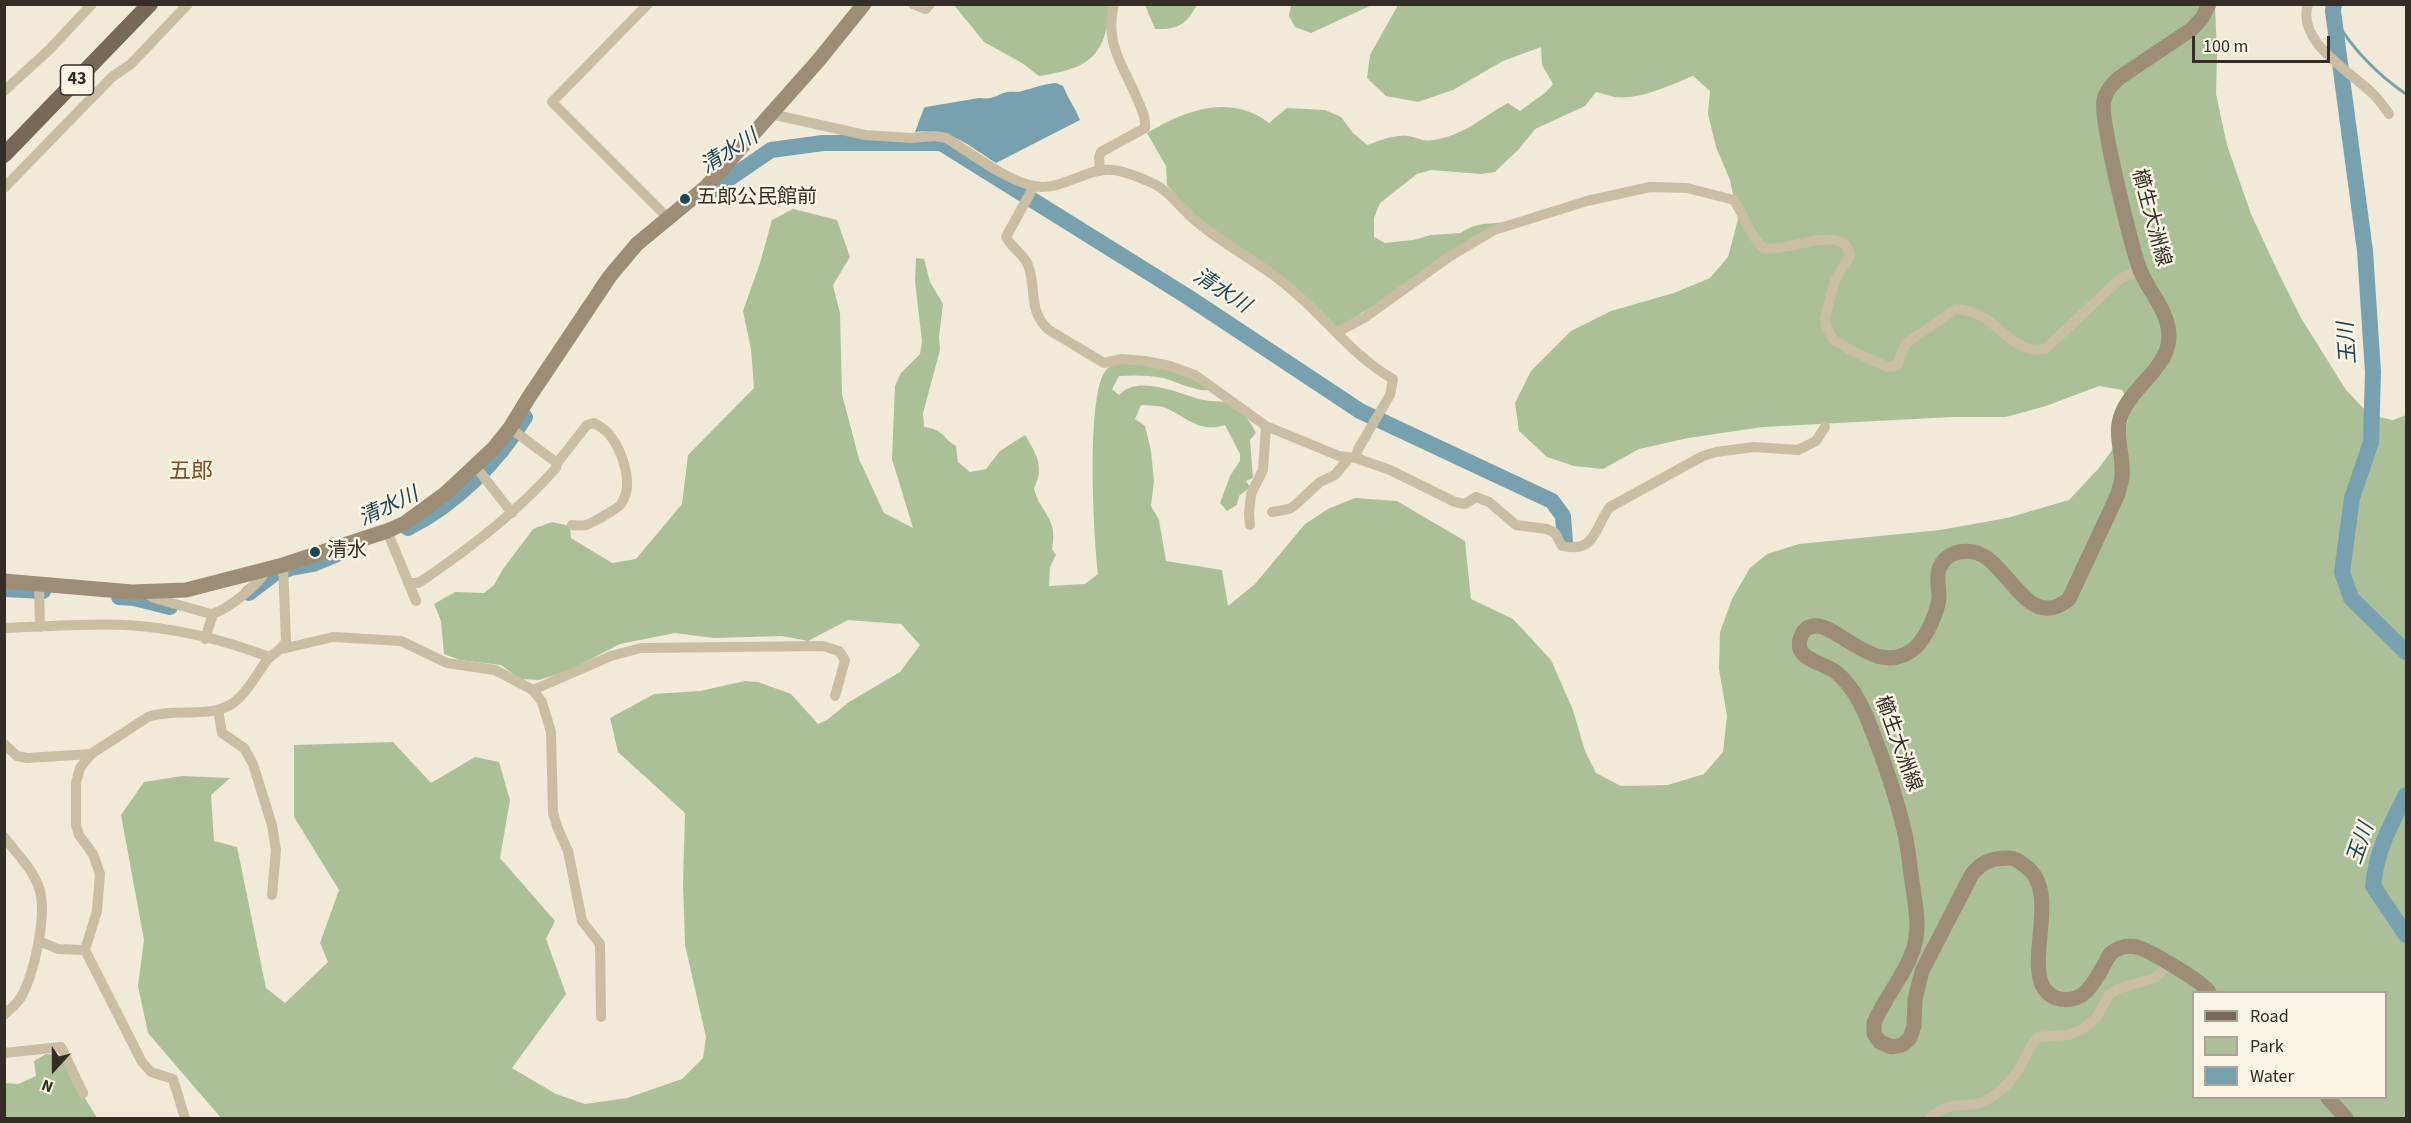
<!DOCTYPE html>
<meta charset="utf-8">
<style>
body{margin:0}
#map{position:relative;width:2411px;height:1123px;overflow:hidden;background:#f1ead8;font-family:"Source Sans 3",sans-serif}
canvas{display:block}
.frame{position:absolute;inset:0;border:6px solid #342d26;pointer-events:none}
.legend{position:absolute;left:2192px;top:991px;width:195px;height:108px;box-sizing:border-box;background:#f9f4e4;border:2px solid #aaa498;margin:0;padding:8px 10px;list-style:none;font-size:18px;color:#342d26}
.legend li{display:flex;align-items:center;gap:12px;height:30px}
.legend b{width:30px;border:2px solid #aaa498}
.north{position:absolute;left:24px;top:1039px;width:60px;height:60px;-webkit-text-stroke:4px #f9f4e4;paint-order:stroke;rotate:201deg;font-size:16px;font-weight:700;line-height:24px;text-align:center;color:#342d26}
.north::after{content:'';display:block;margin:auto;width:21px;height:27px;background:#342d26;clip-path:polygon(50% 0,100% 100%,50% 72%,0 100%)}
.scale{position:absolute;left:2192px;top:36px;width:138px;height:27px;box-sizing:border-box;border:3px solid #342d26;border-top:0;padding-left:8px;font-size:18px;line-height:21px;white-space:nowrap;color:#342d26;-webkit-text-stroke:4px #f9f4e4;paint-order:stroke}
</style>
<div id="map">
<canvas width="2411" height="1123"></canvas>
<div class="frame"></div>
<ul class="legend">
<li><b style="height:8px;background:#776857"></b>Road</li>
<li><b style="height:16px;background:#abc098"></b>Park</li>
<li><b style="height:16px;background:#77a1ae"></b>Water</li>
</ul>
<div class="north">N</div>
<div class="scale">100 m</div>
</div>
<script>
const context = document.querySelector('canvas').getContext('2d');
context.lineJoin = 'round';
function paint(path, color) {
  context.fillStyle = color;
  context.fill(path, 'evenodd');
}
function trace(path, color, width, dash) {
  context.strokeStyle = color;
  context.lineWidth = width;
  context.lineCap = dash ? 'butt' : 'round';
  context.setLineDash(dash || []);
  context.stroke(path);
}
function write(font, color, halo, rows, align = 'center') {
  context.font = font + ' "Source Sans 3","Noto Sans JP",sans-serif';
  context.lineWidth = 5;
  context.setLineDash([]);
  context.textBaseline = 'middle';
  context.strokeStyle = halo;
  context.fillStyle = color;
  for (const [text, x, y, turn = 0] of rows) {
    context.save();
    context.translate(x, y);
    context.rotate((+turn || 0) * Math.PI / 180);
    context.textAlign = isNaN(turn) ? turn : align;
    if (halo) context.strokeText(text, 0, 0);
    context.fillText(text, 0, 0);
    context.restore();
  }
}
const green = new Path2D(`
 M 954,5 L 1111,5 C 1104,57 1091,68 1039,76 L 1022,63 L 984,42 Z
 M 1145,5 L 1145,4 L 1197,5 C 1186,24 1179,30 1155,29 Z
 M 1291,5 L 1291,4 L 1372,5 L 1311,33 L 1295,27 L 1289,16 Z
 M 1398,5 L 2215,5 L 2217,55 L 2216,94 L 2227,145 L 2251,214 L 2280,276 L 2301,318 L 2346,390 L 2370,415 L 2393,420 L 2406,415 L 2406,1118 L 221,1118 L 148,1033 L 138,986 L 144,940 L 121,815 L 144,782 L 182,776 L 230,778 L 211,795 L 214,841 L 237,847 L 266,988 L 285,1003 L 328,962 L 320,943 L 339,890 L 294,817 L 294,745 L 393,742 L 431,783 L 475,757 L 499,762 L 510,800 L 500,858 L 555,921 L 546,939 L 566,994 L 512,1068 L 556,1094 L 585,1104 L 627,1098 L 682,1079 L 703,1058 L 706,1037 L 685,945 L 683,884 L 685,813 L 618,752 L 610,718 L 654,694 L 700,691 L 745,681 L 758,682 L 791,694 L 818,724 L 827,720 L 849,702 L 900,672 L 920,645 L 901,624 L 848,620 L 808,641 L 782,636 L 714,638 L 675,633 L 620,644 L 568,671 L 539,680 L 520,679 L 501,665 L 460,660 L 444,654 L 441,621 L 434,604 L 455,592 L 484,593 L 494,585 L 503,569 L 533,529 L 552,522 L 570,526 L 571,538 L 612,563 L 636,559 L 682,504 L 688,455 L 754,388 L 751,349 L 743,311 L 760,263 L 772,220 L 793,209 L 837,220 L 850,257 L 833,285 L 840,313 L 842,394 L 859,459 L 884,513 L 913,528 L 892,459 L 895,386 L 901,373 L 920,354 L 922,341 L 915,282 L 916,258 L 924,259 L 930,282 L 943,304 L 939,337 L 940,350 L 923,413 L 924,427 C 945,430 941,437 956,446 L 958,462 L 970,472 L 986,469 L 1000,451 L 1025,435 C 1036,453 1045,468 1034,488 C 1039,513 1059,517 1052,549 L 1056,555 L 1050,567 L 1049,586 L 1085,584 L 1098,574 C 1094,539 1085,391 1107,369 C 1119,356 1166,368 1182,374 C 1191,377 1201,385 1210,390 C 1195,392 1178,382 1163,378 C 1148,375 1134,375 1119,376 L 1112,389 L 1119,395 C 1138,373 1181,395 1204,400 C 1211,402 1221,400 1227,403 C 1241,409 1250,420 1256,433 L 1250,440 L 1253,478 L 1246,481 L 1250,487 L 1239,496 L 1237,505 L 1227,511 L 1220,503 L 1230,476 L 1240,461 L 1240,454 L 1225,425 C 1199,433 1188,418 1166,408 C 1159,405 1149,406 1141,405 L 1135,419 L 1145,426 L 1151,451 L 1154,481 L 1151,506 L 1159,520 L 1166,561 L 1222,570 L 1228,606 L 1255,584 L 1305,524 L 1328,509 L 1355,498 L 1397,501 L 1465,541 L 1471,599 L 1513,619 L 1551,660 L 1573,710 L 1585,751 L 1596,773 L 1621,786 L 1668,785 L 1704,774 L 1723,752 L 1727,716 L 1719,669 L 1720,632 L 1732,599 L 1750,568 L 1767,554 L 1799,544 L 1940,530 L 2007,518 L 2069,500 L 2098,469 L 2125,433 L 2131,405 L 2122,390 L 2099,386 L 2046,406 L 2006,417 L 1952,417 L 1763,427 L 1688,438 L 1639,449 L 1603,469 L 1574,466 L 1547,457 L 1519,431 L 1515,403 L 1531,371 L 1571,331 L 1611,311 L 1674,293 L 1710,278 L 1728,257 L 1738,219 L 1730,180 L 1716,147 L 1708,114 L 1710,91 L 1693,76 C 1670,85 1641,100 1615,97 C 1609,96 1602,93 1596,92 L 1585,106 L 1535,129 L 1519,149 L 1495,172 L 1481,174 L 1431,170 L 1417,174 L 1380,203 L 1374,218 L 1374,237 L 1385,243 L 1413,240 L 1431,235 L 1460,233 L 1471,227 L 1483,224 L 1508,222 L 1336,329 L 1207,226 L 1178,197 L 1167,185 L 1166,166 L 1147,133 C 1185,110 1231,93 1269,123 L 1287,108 L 1325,110 L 1341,117 L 1353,133 L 1367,145 C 1378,141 1395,134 1408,136 C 1417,137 1422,142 1434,140 C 1465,135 1482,117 1508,103 L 1520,111 L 1546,92 L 1553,84 L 1542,65 L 1541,47 L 1503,61 L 1453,90 L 1418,102 L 1386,96 L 1367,78 L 1370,55 ZM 2194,992 L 2386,992 L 2386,1098 L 2194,1098 Z
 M 46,1054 L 59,1055 L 97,1118 L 5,1118 L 5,1083 L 18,1084 L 36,1076 L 34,1061 Z`);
const water = new Path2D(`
 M 1056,83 L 1063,86 C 1068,98 1075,108 1080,120 L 996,163 C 966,144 952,129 915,132 L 924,108 L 926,107 L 979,98 C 995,100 995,95 1007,92 C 1012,91 1017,93 1022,91 C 1034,88 1043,84 1056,83 Z`);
const stream = new Path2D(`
 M 2335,20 C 2353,49 2378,75 2406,94`);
const river = new Path2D(`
 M 2334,4 L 2333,11 L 2365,251 L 2373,372 L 2371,442 L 2352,498 L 2342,572 L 2351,598 L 2406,652
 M 701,198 L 771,150 L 823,143 L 941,143 L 1188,297 L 1360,411 L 1552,501 L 1563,516 L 1565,543
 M 408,528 C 455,504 498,462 525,417
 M 4,589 L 43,591
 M 249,593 L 274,574 L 291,568 L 313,564 L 344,551
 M 119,597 L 134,598 L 170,607
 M 2406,795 C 2389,828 2377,849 2373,886 L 2406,935`);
const street = new Path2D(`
 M 648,4 L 552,102 L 667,217
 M 913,4 L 926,9 L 930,4
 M 2308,4 C 2296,41 2349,71 2371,92 C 2378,98 2384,107 2389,114
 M 4,91 L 50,49 L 92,4
 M 771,114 L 865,135 L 911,138 L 935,136 L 946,138 C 971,153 1005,180 1034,186 C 1061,192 1086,167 1113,170 C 1125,171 1141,178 1152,183 C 1169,190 1181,209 1196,221 C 1222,244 1254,259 1281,281 C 1321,311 1350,355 1393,379 L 1390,395 L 1358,449 L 1356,458
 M 1100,171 L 1099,157 L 1101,152 L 1145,128 C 1146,118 1142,110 1138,101 C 1124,65 1104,46 1114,4
 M 1034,186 L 1006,237 C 1011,247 1022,253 1027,263 C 1038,285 1026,310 1049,330 L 1104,363 L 1122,359 L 1145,361 L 1170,366 L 1195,375 L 1266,426 L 1339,456 L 1356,458 L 1390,470 L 1455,502 L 1465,504 L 1476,497 L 1489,502 L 1516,525 L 1547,529 L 1555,533 L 1562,546 C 1596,554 1595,526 1610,507 L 1703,456 L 1716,452 L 1754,447 L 1798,450 L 1816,441 L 1825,427
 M 4,188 L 112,77 L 131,64 L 188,4
 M 1337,332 L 1364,318 L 1449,257 L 1494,230 L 1587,201 L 1650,187 L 1687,188 L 1734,200 C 1745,218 1749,234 1764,249 C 1787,250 1818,235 1839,241 C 1846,243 1849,249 1850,256 L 1835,280 L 1825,318 L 1826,327 L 1834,340 L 1854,352 L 1888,367 L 1897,366 L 1905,344 L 1956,309 C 1966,310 1974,312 1983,317 C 2004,330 2018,354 2045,349 L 2120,279 L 2140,269
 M 510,428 L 557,463
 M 476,467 L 512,513
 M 1272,512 L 1289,509 L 1294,506 L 1320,482 L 1335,475 L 1349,458
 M 1250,525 L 1249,514 L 1251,494 L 1263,470 L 1266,426
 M 387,531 L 416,601
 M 408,583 L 418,583 L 429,576 C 475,544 519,510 556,468 L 557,463 L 587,425 L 594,423 C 599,426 605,429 609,434 C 622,450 635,485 621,504 C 617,509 608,513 602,517 C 589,524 587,527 572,525
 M 39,584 L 40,627
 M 145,592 L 154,598 L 211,614 C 226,611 260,584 266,570
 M 4,628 C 45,627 85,623 125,625 C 172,627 225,640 269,657
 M 205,639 L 213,614
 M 282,649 L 333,637 L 401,641 L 447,663 L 495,670 L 533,690 L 542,702 L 551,732 L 553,813 L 558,829 L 568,851 L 582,921 L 600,944 L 601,1017
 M 533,690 L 611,656 L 641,648 L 823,646 L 839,651 L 845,660 L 835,696
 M 218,710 L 222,733 L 244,748 L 253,764 L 272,825 L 276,850 L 272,895
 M 4,744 L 17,756 L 27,758 L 91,754
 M 4,837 C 16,853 33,869 39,888 C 48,914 34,974 21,997 C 17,1004 10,1009 4,1015
 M 39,941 L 58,949 L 85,950
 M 4,1053 L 61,1047 L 83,1093
 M 185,1118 L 173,1079 L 151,1072 L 142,1062 L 85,950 L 97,911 L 100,874 L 93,854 L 79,835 L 76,825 L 76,783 L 80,768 L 91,754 L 148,717 C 177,706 217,722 240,697 C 250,687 257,674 265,663 C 271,653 281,652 286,641 L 283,565
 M 1930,1118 C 1955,1095 1969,1113 1990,1098 C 2001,1091 2012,1080 2019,1069 C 2026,1058 2029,1046 2038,1037 L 2068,1035 L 2081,1030 L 2096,1018 L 2109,995 L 2117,989 L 2155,978 L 2169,965`);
const secondary = new Path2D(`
 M 2209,4 L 2202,18 L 2192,29 L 2119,78 C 2112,84 2106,91 2104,100 C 2099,117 2132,248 2140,270 C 2148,290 2164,306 2168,327 C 2176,364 2134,383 2122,413 C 2113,434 2124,454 2122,476 C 2122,482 2119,488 2118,494 L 2069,599 C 2027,634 2008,559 1974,552 C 1957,549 1940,556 1938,575 C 1937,583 1939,590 1939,598 C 1937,613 1927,636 1916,647 C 1874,685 1831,610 1806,629 C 1801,633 1798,642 1800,649 C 1805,662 1827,664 1837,673 C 1851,685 1860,701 1867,718 C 1882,755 1896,795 1905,834 C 1909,852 1910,870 1913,888 C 1915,904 1919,922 1916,938 C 1911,969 1886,994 1874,1023 L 1874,1034 L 1880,1042 L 1892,1047 L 1902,1045 L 1910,1038 L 1914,1026 L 1915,999 L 1922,971 L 1972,874 C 1982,862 1992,858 2008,858 C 2015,858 2019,861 2024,865 C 2059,888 2030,948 2041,982 C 2042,988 2050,996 2056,998 C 2087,1007 2097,976 2110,954 C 2118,947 2126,945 2137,947 C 2149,950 2203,982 2209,992
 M 4,581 L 132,592 L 186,590 L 283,565 L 387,531 L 405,523 L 446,493 L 494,448 L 510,428 L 529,397 L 610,276 L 637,244 L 706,187 L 818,61 L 864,4
 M 2328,1098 L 2346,1118`);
const primary = new Path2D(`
 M 4,155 L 150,4`);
const markers = [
 [685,199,6,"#1b4656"],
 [315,552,6,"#1b4656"]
];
const shields = [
 [77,80,33]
];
const shieldNames = [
 ["43",77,80]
];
const poiNames = [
 ["五郎公民館前",697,199],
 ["清水",327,552]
];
const streetNames = [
 ["櫛生大洲線",2150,218,75],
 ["櫛生大洲線",1897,744,70]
];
const waterNames = [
 ["清水川",730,153,-32],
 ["清水川",1221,292,33],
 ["玉川",2349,343,-94],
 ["清水川",389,508,-25],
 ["玉川",2362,844,-71]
];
const quarterNames = [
 ["五郎",191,473]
];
paint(green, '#abc098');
paint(water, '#77a1ae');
trace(stream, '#77a1ae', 3);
trace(river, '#77a1ae', 16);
trace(street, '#c9bda4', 10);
trace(secondary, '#9d8c76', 15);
trace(primary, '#776857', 16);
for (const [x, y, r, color] of markers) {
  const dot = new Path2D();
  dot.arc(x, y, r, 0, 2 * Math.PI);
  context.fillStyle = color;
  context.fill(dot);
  trace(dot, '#f9f4e4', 2);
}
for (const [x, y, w] of shields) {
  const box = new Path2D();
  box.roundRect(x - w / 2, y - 15, w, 30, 4.5);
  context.fillStyle = '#f9f4e4';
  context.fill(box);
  trace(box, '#342d26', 1.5);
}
write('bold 18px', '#342d26', null, shieldNames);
write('20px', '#342d26', '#f9f4e4', poiNames, 'left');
write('20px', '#342d26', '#f9f4e4', streetNames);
write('italic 21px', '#1b4656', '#f9f4e4', waterNames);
write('22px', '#844b1e', '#f9f4e4', quarterNames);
</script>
